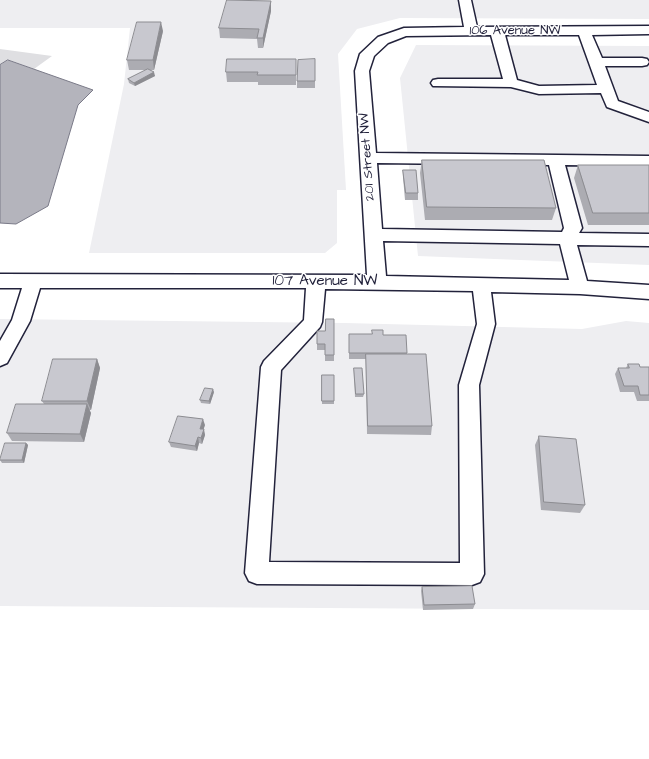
<!DOCTYPE html>
<style>
body{margin:0}
canvas{display:block;background:#fff}
</style>
<canvas width="649" height="759"></canvas>
<script>
const context = document.querySelector('canvas').getContext('2d');
context.lineJoin = 'round';
function paint(path, color) {
  context.fillStyle = color;
  context.fill(path, 'evenodd');
}
function trace(path, color, width, dash) {
  context.strokeStyle = color;
  context.lineWidth = width;
  context.lineCap = dash ? 'butt' : 'round';
  context.setLineDash(dash || []);
  context.stroke(path);
}
function write(font, color, halo, rows, align = 'center') {
  context.font = font + ' "Architects Daughter",sans-serif';
  context.lineWidth = 3;
  context.setLineDash([]);
  context.textBaseline = 'middle';
  context.strokeStyle = halo;
  context.fillStyle = color;
  for (const [text, x, y, turn = 0] of rows) {
    context.save();
    context.translate(x, y);
    context.rotate((+turn || 0) * Math.PI / 180);
    context.textAlign = isNaN(turn) ? turn : align;
    if (halo) context.strokeText(text, 0, 0);
    context.fillText(text, 0, 0);
    context.restore();
  }
}
const built = new Path2D(`
 M 0,0 L 649,0 L 649,19 L 400,18 L 357,29 L 338,54 L 346,190 L 337,190 L 337,243 L 325,253 L 89,253 L 124,84 L 130,28 L 0,28 Z
 M 416,45 L 649,46 L 649,265 L 418,256 L 400,78 Z
 M 0,319 L 345,323 L 582,329 L 626,321 L 649,323 L 649,610 L 0,606 Z`);
const green = new Path2D(`
 M 0,49 L 52,56 L 34,69 L 9,60 L 0,65 Z`);
const water = new Path2D(`
 M 8,60 L 93,90 L 78,105 L 48,206 L 16,224 L 0,223 L 0,65 Z`);
const minor = new Path2D(`
 M 459,0 L 471,0 L 477,27 L 649,26 L 649,34 L 592,35 L 602,58 L 642,58 L 647,59 L 649,62 L 647,65 L 642,66 L 605,66 L 618,101 L 649,112 L 649,122 L 607,107 L 601,93 L 539,94 L 511,87 L 433,86 L 431,83 L 433,80 L 438,79 L 503,79 L 491,35 L 406,36 L 388,43 L 374,56 L 369,71 L 376,153 L 649,156 L 649,166 L 565,165 L 582,228 L 579,233 L 649,234 L 649,246 L 577,245 L 587,281 L 649,285 L 649,299 L 580,294 L 491,292 L 495,324 L 479,385 L 484,574 L 480,582 L 472,585 L 257,584 L 249,581 L 245,573 L 261,367 L 264,361 L 304,320 L 306,288 L 40,288 L 30,321 L 7,363 L 0,366 L 0,341 L 12,320 L 22,288 L 0,288 L 0,274 L 367,275 L 355,71 L 360,54 L 378,37 L 404,28 L 464,27 ZM 505,35 L 579,35 L 597,85 L 539,86 L 517,80 ZM 377,163 L 549,165 L 564,228 L 562,232 L 382,229 ZM 383,241 L 560,244 L 569,280 L 386,276 ZM 325,289 L 473,291 L 477,324 L 459,385 L 460,563 L 269,562 L 281,370 L 320,327 L 322,322 Z`);
const wall = new Path2D(`
 M 271,1 L 271,11 L 263,48 L 258,48 L 257,39 L 220,38 L 219,28 Z
 M 163,31 L 154,70 L 150,70 L 155,76 L 135,86 L 129,83 L 128,79 L 147,70 L 129,70 L 127,60 Z
 M 296,59 L 296,85 L 258,85 L 258,82 L 227,82 L 226,72 Z
 M 315,59 L 315,88 L 297,88 L 297,81 Z
 M 422,160 L 556,208 L 552,220 L 425,220 L 420,173 Z
 M 578,165 L 649,165 L 649,225 L 588,225 L 574,178 Z
 M 403,170 L 418,193 L 418,200 L 405,200 L 403,177 Z
 M 334,319 L 334,361 L 325,361 L 325,350 L 317,350 L 317,331 L 325,331 Z
 M 372,330 L 383,335 L 407,353 L 407,354 L 432,426 L 431,435 L 367,434 L 366,359 L 349,359 L 349,334 L 372,334 Z
 M 97,359 L 100,368 L 91,410 L 89,410 L 91,413 L 84,442 L 12,441 L 7,433 L 44,404 L 42,401 Z
 M 628,364 L 640,367 L 649,367 L 649,401 L 637,401 L 634,392 L 620,392 L 615,374 L 618,368 L 626,368 Z
 M 354,368 L 364,394 L 363,397 L 355,397 Z
 M 322,375 L 334,401 L 334,404 L 322,404 Z
 M 214,392 L 210,404 L 201,403 L 200,400 Z
 M 205,425 L 203,429 L 205,435 L 202,444 L 199,443 L 197,451 L 171,447 L 169,442 Z
 M 539,436 L 585,505 L 580,513 L 541,510 L 535,445 Z
 M 26,443 L 28,445 L 24,463 L 2,463 L 0,460 Z
 M 422,587 L 475,604 L 473,609 L 423,610 L 421,591 Z`);
const shadedWall = new Path2D(`
 M 271,1 L 271,11 L 263,48 L 263,38 Z
 M 161,22 L 163,31 L 154,70 L 153,60 Z
 M 154,72 L 155,76 L 135,86 L 134,83 Z
 M 97,359 L 100,368 L 91,410 L 87,401 Z
 M 213,389 L 214,392 L 210,404 L 209,401 Z
 M 87,404 L 91,413 L 84,442 L 80,434 Z
 M 203,419 L 205,425 L 202,434 L 200,429 Z
 M 204,429 L 205,435 L 202,444 L 201,438 Z
 M 198,437 L 199,443 L 197,451 L 195,446 Z
 M 26,443 L 28,445 L 24,463 L 22,460 Z`);
const building = new Path2D(`
 M 227,0 L 271,1 L 263,38 L 257,38 L 259,29 L 219,28 Z
 M 137,22 L 161,22 L 153,60 L 127,60 Z
 M 227,59 L 296,59 L 296,75 L 257,75 L 258,72 L 226,72 Z
 M 315,59 L 315,81 L 297,81 L 298,60 Z
 M 148,69 L 154,72 L 134,83 L 128,79 Z
 M 422,160 L 544,160 L 556,208 L 427,207 Z
 M 578,165 L 649,165 L 649,213 L 593,213 Z
 M 403,170 L 416,170 L 418,193 L 406,193 Z
 M 326,319 L 334,319 L 334,355 L 325,355 L 325,344 L 317,344 L 317,331 L 325,331 Z
 M 372,330 L 383,330 L 383,335 L 406,335 L 407,353 L 349,353 L 349,334 L 372,334 Z
 M 366,354 L 426,354 L 432,426 L 368,426 Z
 M 53,359 L 97,359 L 87,401 L 42,401 Z
 M 628,364 L 639,364 L 640,367 L 649,367 L 649,395 L 640,395 L 638,386 L 624,386 L 618,368 L 629,368 Z
 M 354,368 L 362,368 L 364,394 L 356,394 Z
 M 322,375 L 334,375 L 334,401 L 322,401 Z
 M 205,388 L 213,389 L 209,401 L 200,400 Z
 M 16,404 L 87,404 L 80,434 L 7,433 Z
 M 178,416 L 203,419 L 200,429 L 204,429 L 201,438 L 198,437 L 195,446 L 169,442 Z
 M 539,436 L 576,439 L 585,505 L 544,502 Z
 M 5,443 L 26,443 L 22,460 L 0,460 Z
 M 472,586 L 475,604 L 424,605 L 422,587 Z`);
const farStreetnames = [
 ["106 Avenue NW",515,31],
 ["201 Street NW",368,157,-94]
];
const streetNames = [
 ["107 Avenue NW",325,282]
];
paint(built, '#eeeef1');
paint(green, '#dfdfe2');
paint(water, '#b4b4bc');
trace(water, '#7a7a88', 1);
trace(minor, '#22223b', 3);
paint(minor, '#fff');
paint(wall, '#acacb2');
paint(shadedWall, '#8c8c91');
paint(building, '#c8c8cf');
trace(building, '#8c8c91', 1);
write('13px', '#22223b', '#fff', farStreetnames);
write('15px', '#22223b', '#fff', streetNames);
</script>
